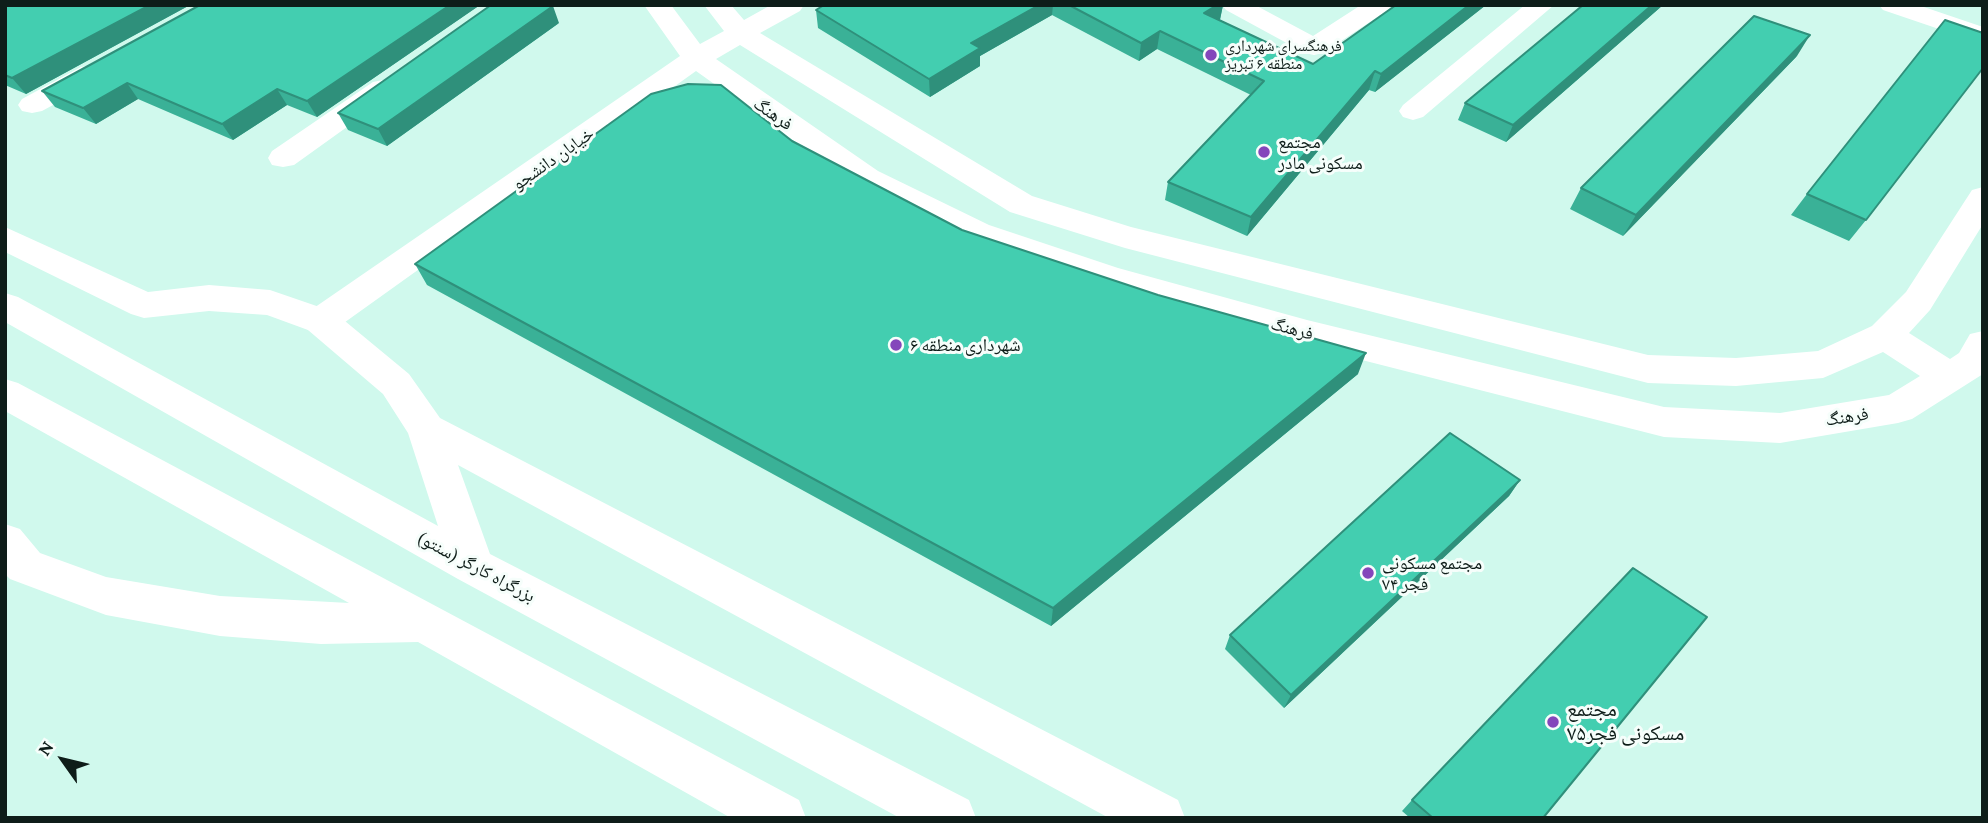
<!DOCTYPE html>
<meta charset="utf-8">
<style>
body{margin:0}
#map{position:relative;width:1988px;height:823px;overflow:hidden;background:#d0f9ed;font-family:"Crimson Pro",serif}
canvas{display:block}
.frame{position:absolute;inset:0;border:7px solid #0e1d19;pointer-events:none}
.north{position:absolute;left:28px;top:725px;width:70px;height:70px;-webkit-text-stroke:5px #f6fefb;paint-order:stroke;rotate:304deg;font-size:19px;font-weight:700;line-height:28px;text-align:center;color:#0e1d19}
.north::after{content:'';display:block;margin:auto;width:24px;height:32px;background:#0e1d19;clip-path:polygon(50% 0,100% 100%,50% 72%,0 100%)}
</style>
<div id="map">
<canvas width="1988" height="823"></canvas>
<div class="frame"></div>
<div class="north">N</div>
</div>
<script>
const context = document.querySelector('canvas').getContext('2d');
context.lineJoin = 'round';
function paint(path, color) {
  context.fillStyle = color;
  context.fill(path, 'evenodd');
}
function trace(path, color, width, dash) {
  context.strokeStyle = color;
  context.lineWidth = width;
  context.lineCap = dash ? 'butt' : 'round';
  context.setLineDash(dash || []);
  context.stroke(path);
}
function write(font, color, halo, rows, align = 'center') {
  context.font = font + ' "Crimson Pro","Noto Naskh Arabic",serif';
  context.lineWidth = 6;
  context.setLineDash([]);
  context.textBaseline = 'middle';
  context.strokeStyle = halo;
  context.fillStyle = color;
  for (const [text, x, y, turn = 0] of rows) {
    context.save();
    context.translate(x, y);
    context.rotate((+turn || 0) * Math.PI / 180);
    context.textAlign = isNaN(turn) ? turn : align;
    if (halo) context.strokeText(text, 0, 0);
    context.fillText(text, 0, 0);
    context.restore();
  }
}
const minor = new Path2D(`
 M 1222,5 L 1255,5 L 1313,36 L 1361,5 L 1392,5 L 1388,10 L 1323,53 L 1314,55 L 1305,53 L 1226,10 Z
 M 1525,5 L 1554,5 L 1423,117 L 1413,120 L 1403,117 L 1399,111 L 1403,105 Z
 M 1879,5 L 1918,5 L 1983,27 L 1983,44 L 1883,10 Z
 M 91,65 L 101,67 L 105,73 L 101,79 L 42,111 L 32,113 L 22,111 L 18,105 L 22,99 L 81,67 Z
 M 383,80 L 393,82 L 397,88 L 393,94 L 294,165 L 283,167 L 272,165 L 268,158 L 272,151 L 373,82 Z`);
const tertiary = new Path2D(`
 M 644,5 L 671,5 L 700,44 L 724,31 L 704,5 L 731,5 L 744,20 L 771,5 L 804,5 L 800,11 L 760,33 L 1032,196 L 1131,227 L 1648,355 L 1736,358 L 1818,351 L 1872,326 L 1906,292 L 1972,190 L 1983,187 L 1983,224 L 1930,310 L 1909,333 L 1950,359 L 1959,353 L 1970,334 L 1983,331 L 1983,374 L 1912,419 L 1898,423 L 1780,443 L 1664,437 L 1307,346 L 1097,287 L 965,241 L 856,185 L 696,71 L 334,330 L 321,334 L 308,330 L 303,321 L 308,312 L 680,56 ZM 740,45 L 1010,212 L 1125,248 L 1648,383 L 1736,386 L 1823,378 L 1883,352 L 1920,376 L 1889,395 L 1780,413 L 1664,407 L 1307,320 L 1118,268 L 989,225 L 878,171 L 716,59 Z`);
const trunk = new Path2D(`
 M 5,227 L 148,292 L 209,285 L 270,290 L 334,312 L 409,374 L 440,418 L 1178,800 L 1185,818 L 1109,818 L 458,465 L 490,554 L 969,800 L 976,818 L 900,818 L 458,579 L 5,322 L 5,293 L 18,297 L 438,526 L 408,433 L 383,394 L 308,330 L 267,315 L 209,311 L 144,318 L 131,314 L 5,252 Z
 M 5,379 L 18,383 L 799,800 L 806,818 L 731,818 L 418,642 L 321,644 L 220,636 L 106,615 L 10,579 L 5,574 L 5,524 L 20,529 L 40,553 L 106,577 L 220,596 L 349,603 L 5,411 Z`);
const wall = new Path2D(`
 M 5,5 L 190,5 L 26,94 L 5,85 Z
 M 200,5 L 480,5 L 317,117 L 287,105 L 233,140 L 138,99 L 96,124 L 55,107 L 42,91 Z
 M 824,5 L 1223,5 L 1220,20 L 1313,64 L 1396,5 L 1486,5 L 1375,92 L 1369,90 L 1247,236 L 1165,200 L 1168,182 L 1251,95 L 1157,49 L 1139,61 L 1052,15 L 980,56 L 980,66 L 930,97 L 818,28 L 816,10 Z
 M 1583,5 L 1663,5 L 1506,142 L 1458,120 L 1465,103 Z
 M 559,23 L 387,146 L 348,130 L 338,113 Z
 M 1797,56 L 1623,236 L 1570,209 L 1581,188 Z
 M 792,141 L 962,230 L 1358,374 L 1051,626 L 427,285 L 415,264 Z
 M 1807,194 L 1866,220 L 1849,241 L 1791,215 Z
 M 1520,480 L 1509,496 L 1284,708 L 1225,649 L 1230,635 Z
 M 1412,800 L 1543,818 L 1410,818 L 1402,811 Z`);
const shadedWall = new Path2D(`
 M 150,5 L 190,5 L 26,94 L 12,78 Z
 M 450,5 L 480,5 L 317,117 L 307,101 Z
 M 1039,5 L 1053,5 L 1052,15 L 980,56 L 980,66 L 930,97 L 929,79 L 971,43 Z
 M 1217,5 L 1223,5 L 1220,19 L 1201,31 L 1204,13 Z
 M 1469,5 L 1486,5 L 1375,92 L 1381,74 Z
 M 1652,5 L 1663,5 L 1506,142 L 1513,125 Z
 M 553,6 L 559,23 L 387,146 L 378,129 Z
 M 1160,31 L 1157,49 L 1139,61 L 1141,43 Z
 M 1810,35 L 1797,56 L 1623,236 L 1636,215 Z
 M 1375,71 L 1369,90 L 1247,236 L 1251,217 Z
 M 127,83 L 138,99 L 96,124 L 83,108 Z
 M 277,89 L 287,105 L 233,140 L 222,124 Z
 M 1366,353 L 1358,374 L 1051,626 L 1053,608 Z
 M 1520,480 L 1509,496 L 1284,708 L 1291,695 Z`);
const building = new Path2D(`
 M 5,5 L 150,5 L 12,78 L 5,75 Z
 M 200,5 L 450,5 L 307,101 L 277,89 L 222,124 L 127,83 L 83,108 L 42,91 Z
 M 491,5 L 549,5 L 553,6 L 378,129 L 338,113 Z
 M 824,5 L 1039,5 L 971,43 L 980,48 L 929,79 L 816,10 Z
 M 1069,5 L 1217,5 L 1204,13 L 1313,64 L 1396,5 L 1469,5 L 1381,74 L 1375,71 L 1251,217 L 1168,182 L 1264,81 L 1160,31 L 1141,43 Z
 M 1583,5 L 1652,5 L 1513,125 L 1465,103 Z
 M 1754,16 L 1810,35 L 1636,215 L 1581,188 Z
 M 1945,20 L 1983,33 L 1983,68 L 1866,220 L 1807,194 Z
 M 688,84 L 721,85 L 792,141 L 962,230 L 1158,295 L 1366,353 L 1053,608 L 415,264 L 651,94 Z
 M 1450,433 L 1520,480 L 1291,695 L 1230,635 Z
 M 1633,568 L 1707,617 L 1543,818 L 1433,818 L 1412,800 Z`);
const markers = [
 [1211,55,7,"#8446bb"],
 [1264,152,7,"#8446bb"],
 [896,345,7,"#8446bb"],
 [1368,573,7,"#8446bb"],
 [1553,722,7,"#8446bb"]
];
const farPoinames = [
 ["فرهنگسرای شهرداری",1225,46],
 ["منطقه ۶ تبریز",1225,64]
];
const streetNames = [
 ["فرهنگ",773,114,35],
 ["خیابان دانشجو",553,159,-35],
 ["فرهنگ",1292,329,15],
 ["فرهنگ",1847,417,-9],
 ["بزرگراه کارگر (سنتو)",476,567,28]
];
const poiNames = [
 ["مجتمع",1278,142],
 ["مسکونی مادر",1278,163],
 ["شهرداری منطقه ۶",910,345],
 ["مجتمع مسکونی",1382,563],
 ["فجر ۷۴",1382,584]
];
const nearPoinames = [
 ["مجتمع",1567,710],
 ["مسکونی فجر۷۵",1567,734]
];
paint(minor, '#fff');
paint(tertiary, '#fff');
paint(trunk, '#fff');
paint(wall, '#3ab197');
paint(shadedWall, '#2f907b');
paint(building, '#43ceb0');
trace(building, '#2f907b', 2);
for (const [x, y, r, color] of markers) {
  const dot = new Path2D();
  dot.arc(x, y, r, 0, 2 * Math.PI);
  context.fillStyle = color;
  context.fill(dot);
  trace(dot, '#f6fefb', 2.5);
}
write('16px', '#0e1d19', '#f6fefb', farPoinames, 'left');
write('18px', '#0e1d19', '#f6fefb', streetNames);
write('18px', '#0e1d19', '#f6fefb', poiNames, 'left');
write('21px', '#0e1d19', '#f6fefb', nearPoinames, 'left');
</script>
